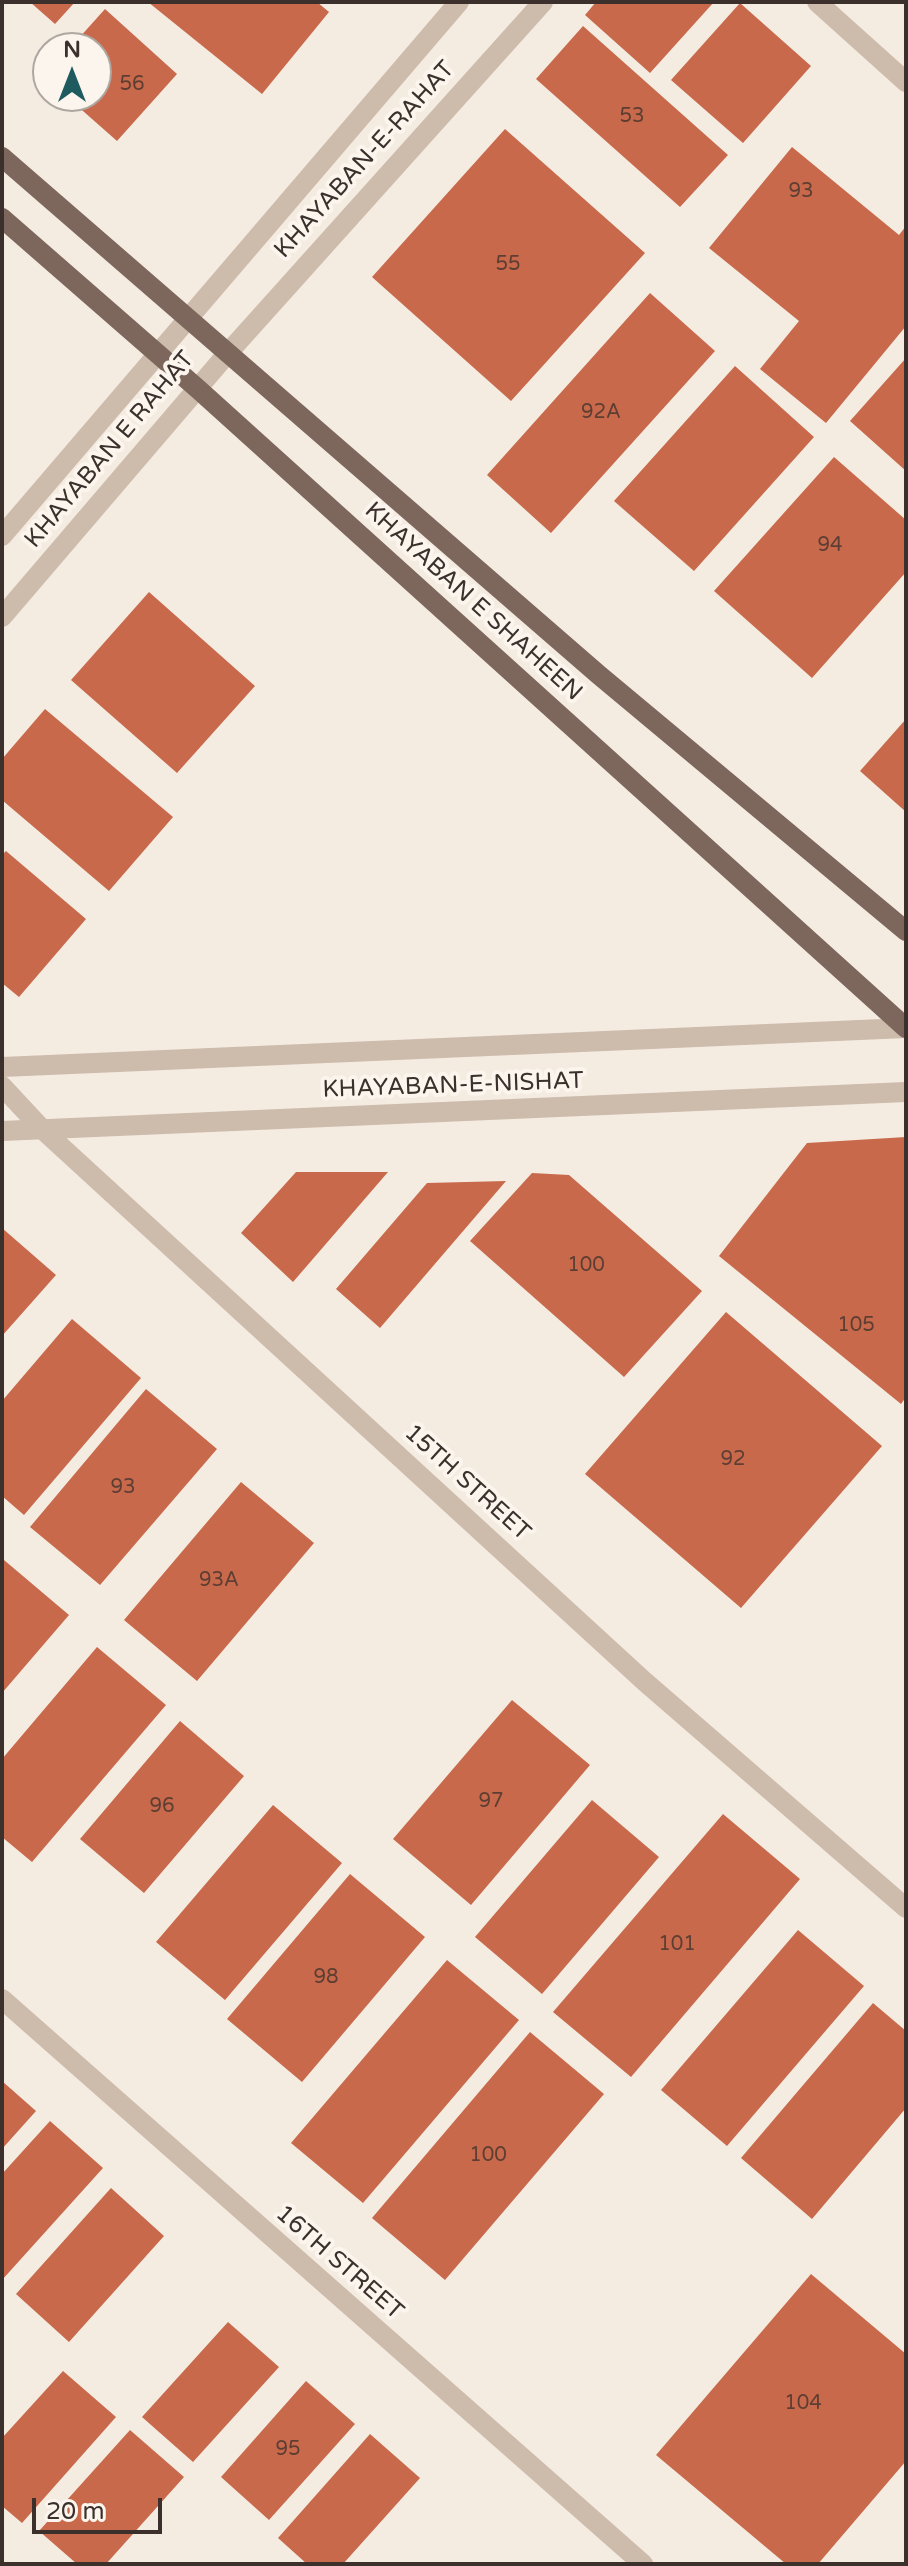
<!DOCTYPE html>
<style>
body{margin:0}
#map{position:relative;width:908px;height:2566px;overflow:hidden;background:#f4ebe1;font-family:"Varela Round",sans-serif}
canvas{display:block}
.frame{position:absolute;inset:0;border:4px solid #3b302b;pointer-events:none}
.north{position:absolute;left:32px;top:32px;width:80px;height:80px;box-sizing:border-box;background:#fbf5ee;border:2px solid #aea6a0;border-radius:50%;rotate:0deg;font-size:22px;font-weight:700;line-height:32px;text-align:center;color:#3b302b}
.north::after{content:'';display:block;margin:auto;width:28px;height:36px;background:#1f5a5e;clip-path:polygon(50% 0,100% 100%,50% 72%,0 100%)}
.scale{position:absolute;left:32px;top:2498px;width:130px;height:36px;box-sizing:border-box;border:4px solid #3b302b;border-top:0;padding-left:10px;font-size:24px;line-height:28px;white-space:nowrap;color:#3b302b;-webkit-text-stroke:6px #fbf5ee;paint-order:stroke}
</style>
<div id="map">
<canvas width="908" height="2566"></canvas>
<div class="frame"></div>
<div class="north">N</div>
<div class="scale">20 m</div>
</div>
<script>
const context = document.querySelector('canvas').getContext('2d');
context.lineJoin = 'round';
function paint(path, color) {
  context.fillStyle = color;
  context.fill(path, 'evenodd');
}
function trace(path, color, width, dash) {
  context.strokeStyle = color;
  context.lineWidth = width;
  context.lineCap = dash ? 'butt' : 'round';
  context.setLineDash(dash || []);
  context.stroke(path);
}
function write(font, color, halo, rows, align = 'center') {
  context.font = font + ' "Varela Round",sans-serif';
  context.lineWidth = 8;
  context.setLineDash([]);
  context.textBaseline = 'middle';
  context.strokeStyle = halo;
  context.fillStyle = color;
  for (const [text, x, y, turn = 0] of rows) {
    context.save();
    context.translate(x, y);
    context.rotate((+turn || 0) * Math.PI / 180);
    context.textAlign = isNaN(turn) ? turn : align;
    if (halo) context.strokeText(text, 0, 0);
    context.fillText(text, 0, 0);
    context.restore();
  }
}
const building = new Path2D(`
 M 30,2 L 75,2 L 55,24 Z
 M 148,2 L 317,2 L 329,12 L 262,94 Z
 M 596,2 L 714,2 L 650,73 L 585,15 Z
 M 740,3 L 811,66 L 743,143 L 671,80 Z
 M 105,9 L 177,74 L 117,141 L 66,96 L 96,96 L 96,48 L 70,48 Z
 M 583,26 L 728,155 L 680,207 L 536,79 Z
 M 505,129 L 645,253 L 511,401 L 372,277 Z
 M 792,147 L 899,235 L 906,226 L 906,326 L 826,423 L 760,369 L 799,321 L 709,248 Z
 M 650,293 L 715,351 L 551,533 L 487,475 Z
 M 906,358 L 906,471 L 850,421 Z
 M 735,366 L 814,437 L 694,571 L 614,501 Z
 M 834,457 L 906,520 L 906,572 L 812,678 L 714,591 Z
 M 149,592 L 255,686 L 177,773 L 71,680 Z
 M 45,709 L 173,817 L 109,891 L 2,800 L 2,759 Z
 M 906,719 L 906,812 L 860,771 Z
 M 6,851 L 86,919 L 19,997 L 2,983 L 2,855 Z
 M 906,1137 L 906,1397 L 901,1404 L 719,1256 L 807,1143 Z
 M 296,1172 L 388,1172 L 293,1282 L 241,1233 Z
 M 532,1173 L 569,1175 L 702,1291 L 624,1377 L 470,1241 Z
 M 506,1181 L 380,1328 L 336,1289 L 427,1183 Z
 M 2,1228 L 56,1275 L 2,1336 Z
 M 726,1312 L 882,1446 L 741,1608 L 585,1474 Z
 M 72,1319 L 141,1378 L 24,1515 L 2,1496 L 2,1401 Z
 M 146,1389 L 217,1449 L 100,1585 L 30,1527 Z
 M 241,1482 L 314,1543 L 197,1681 L 124,1620 Z
 M 4,1560 L 69,1615 L 2,1693 L 2,1563 Z
 M 97,1647 L 166,1705 L 32,1862 L 2,1837 L 2,1759 Z
 M 512,1700 L 590,1765 L 471,1905 L 393,1839 Z
 M 180,1721 L 244,1776 L 144,1893 L 80,1839 Z
 M 592,1800 L 659,1857 L 542,1994 L 475,1937 Z
 M 273,1805 L 342,1863 L 225,2000 L 156,1942 Z
 M 723,1814 L 800,1879 L 631,2077 L 553,2012 Z
 M 350,1874 L 425,1937 L 302,2082 L 227,2019 Z
 M 798,1930 L 864,1986 L 727,2146 L 661,2090 Z
 M 447,1960 L 519,2020 L 363,2203 L 291,2143 Z
 M 873,2003 L 906,2031 L 906,2108 L 812,2219 L 741,2158 Z
 M 530,2032 L 604,2094 L 445,2280 L 372,2218 Z
 M 2,2081 L 36,2111 L 2,2149 Z
 M 50,2121 L 103,2168 L 2,2280 L 2,2174 Z
 M 111,2188 L 164,2236 L 69,2342 L 16,2294 Z
 M 811,2274 L 906,2354 L 906,2461 L 818,2564 L 786,2564 L 656,2455 Z
 M 228,2322 L 279,2367 L 193,2462 L 142,2417 Z
 M 63,2371 L 116,2417 L 22,2523 L 2,2506 L 2,2438 Z
 M 306,2381 L 355,2424 L 269,2520 L 221,2477 Z
 M 130,2430 L 184,2477 L 106,2564 L 77,2564 L 39,2531 Z
 M 370,2434 L 420,2478 L 343,2564 L 307,2564 L 278,2538 Z`);
const minor = new Path2D(`
 M 817,2 L 906,82
 M 2,536 L 459,2
 M 2,617 L 227,354 L 543,2
 M 2,1067 L 906,1028
 M 2,1086 L 43,1130 L 644,1681 L 906,1908
 M 2,1131 L 906,1092
 M 2,1999 L 643,2564`);
const major = new Path2D(`
 M 2,157 L 599,675 L 906,931
 M 2,218 L 198,389 L 906,1028`);
const numberNames = [
 ["56",132,85],
 ["53",632,117],
 ["93",801,192],
 ["55",508,265],
 ["92A",601,413],
 ["94",830,546],
 ["100",586,1266],
 ["105",856,1326],
 ["92",733,1460],
 ["93",123,1488],
 ["93A",219,1581],
 ["97",491,1802],
 ["96",162,1807],
 ["101",677,1945],
 ["98",326,1978],
 ["100",488,2156],
 ["104",803,2404],
 ["95",288,2450]
];
const streetNames = [
 ["KHAYABAN-E-RAHAT",365,160,-48],
 ["KHAYABAN E RAHAT",110,450,-50],
 ["KHAYABAN E SHAHEEN",473,602,42],
 ["KHAYABAN-E-NISHAT",453,1086,-2],
 ["15TH STREET",467,1483,42],
 ["16TH STREET",339,2263,41]
];
paint(building, '#c8694b');
trace(minor, '#cdbbac', 20);
trace(major, '#7d675c', 20);
write('20px', '#5e3e33', null, numberNames);
write('24px', '#3b302b', '#fbf5ee', streetNames);
</script>
